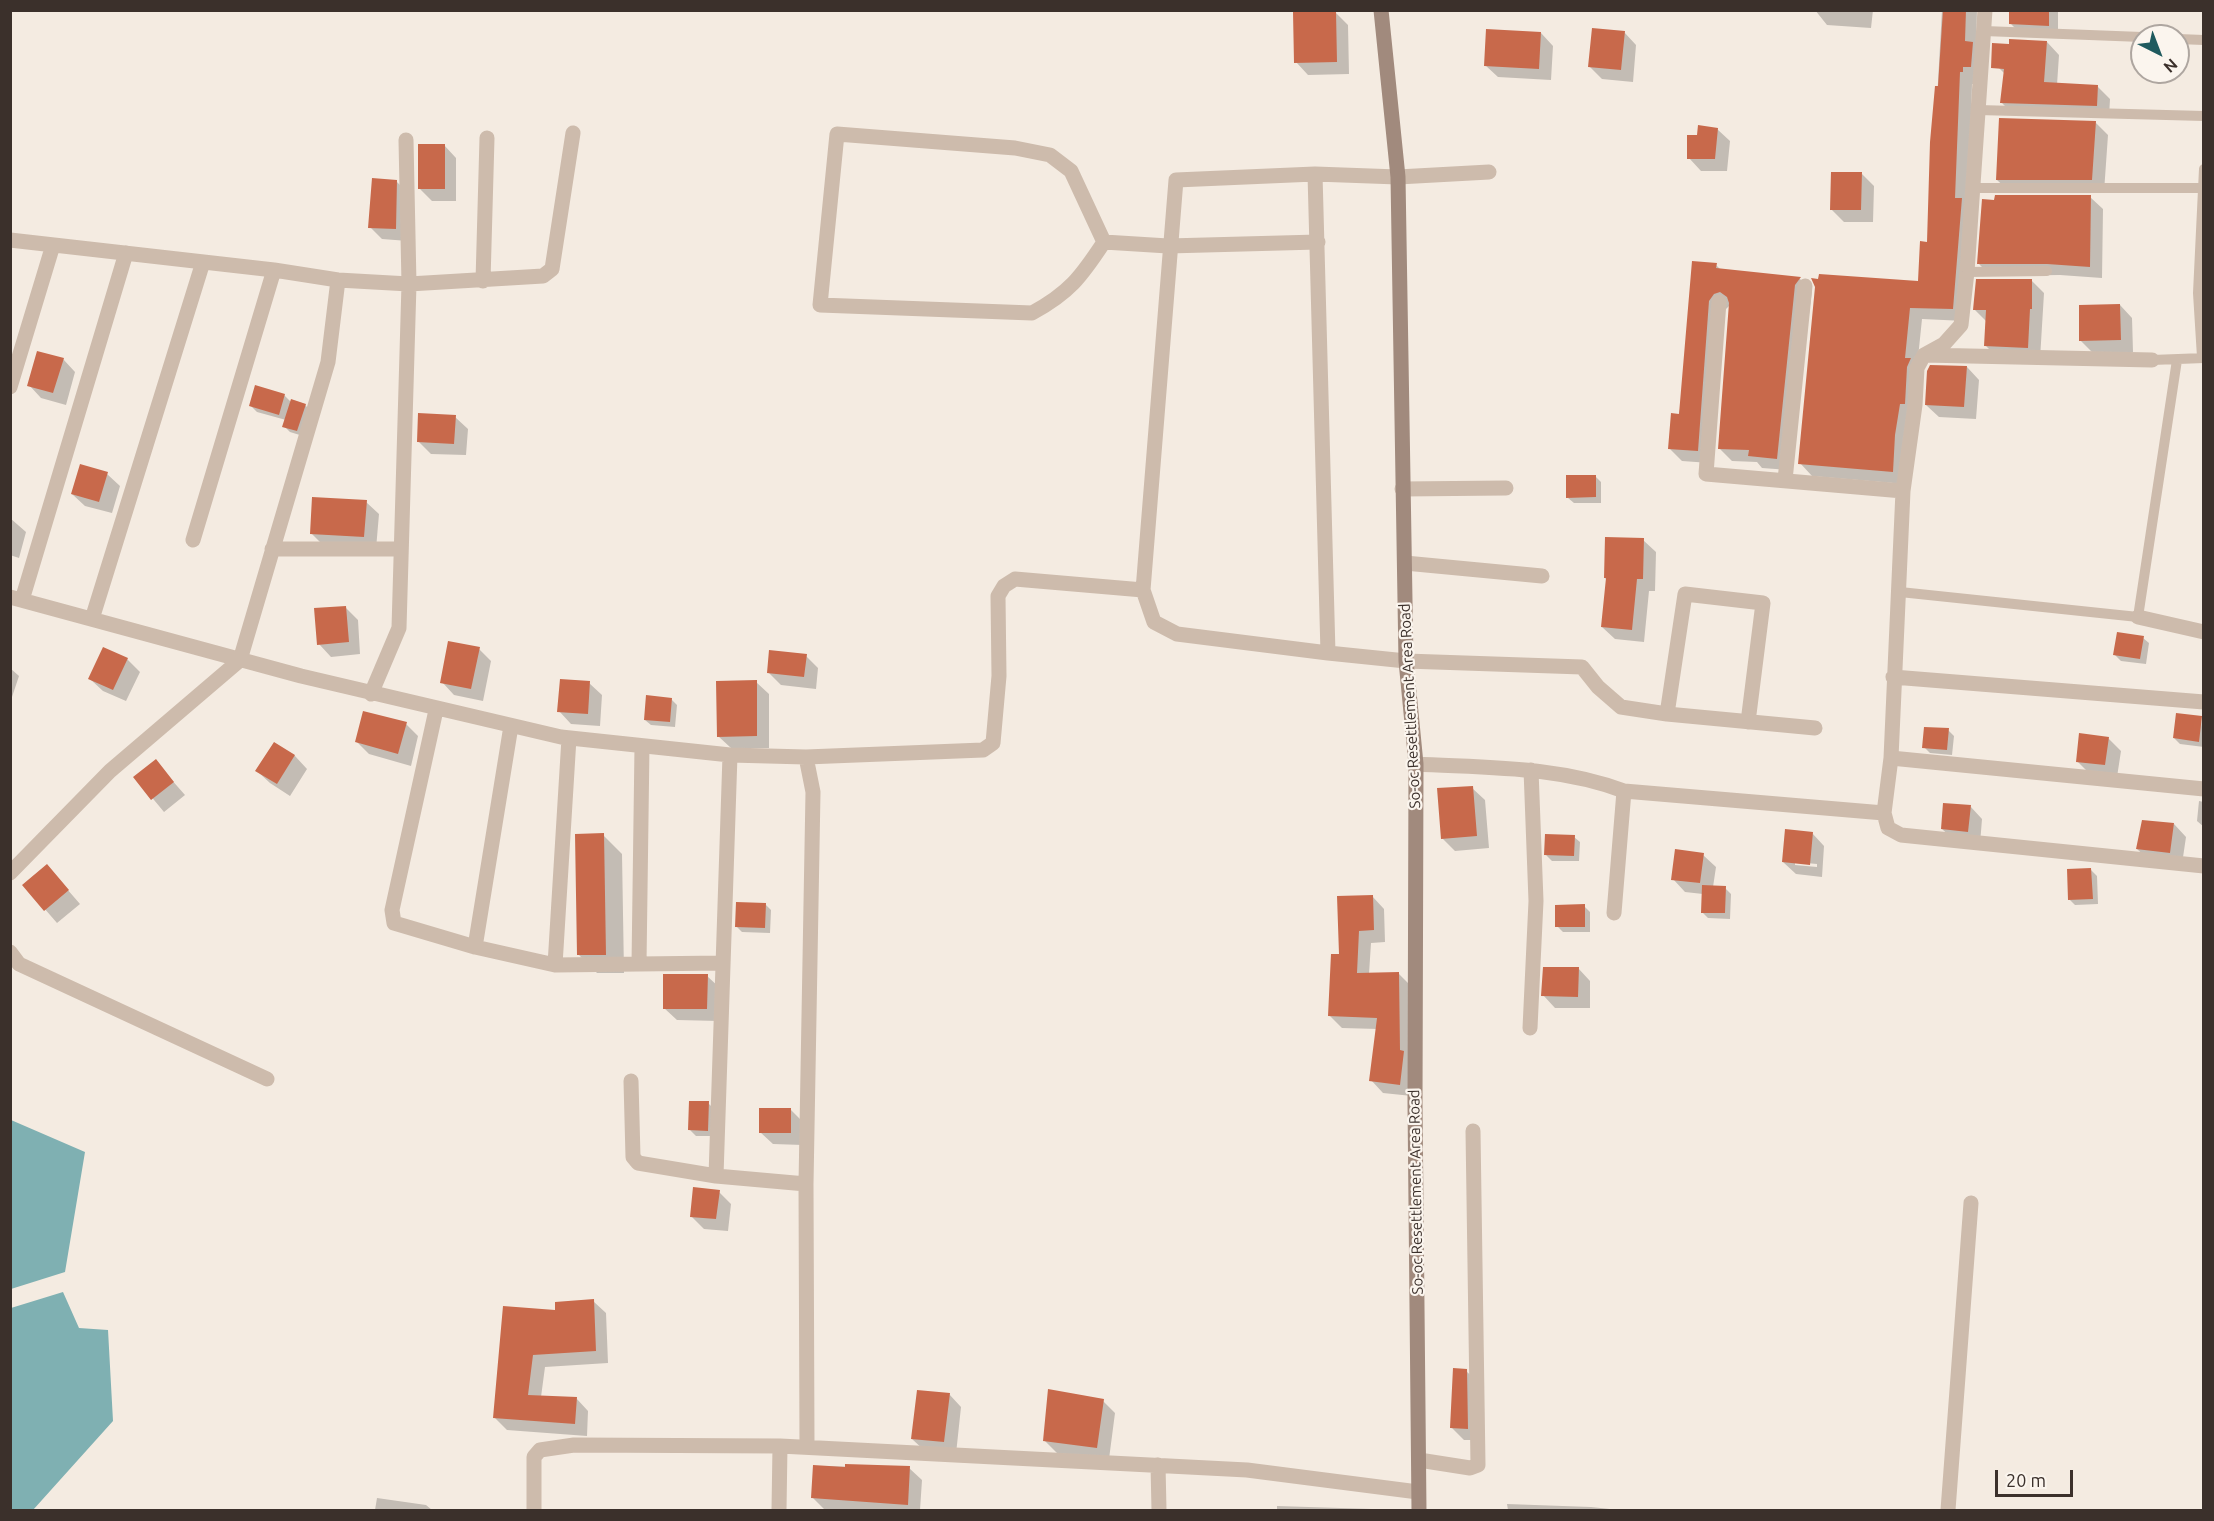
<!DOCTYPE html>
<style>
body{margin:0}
#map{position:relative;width:2214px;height:1521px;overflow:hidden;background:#f4ebe1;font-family:Ubuntu,sans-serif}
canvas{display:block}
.frame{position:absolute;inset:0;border:12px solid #3b302b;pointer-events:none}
.north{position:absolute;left:2130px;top:24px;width:60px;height:60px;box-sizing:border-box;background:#fbf5ee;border:2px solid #aea6a0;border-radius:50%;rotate:138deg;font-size:16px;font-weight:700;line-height:24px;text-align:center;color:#3b302b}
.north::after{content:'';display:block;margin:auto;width:21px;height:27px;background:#1f5a5e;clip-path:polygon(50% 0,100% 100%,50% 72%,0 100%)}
.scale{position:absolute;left:1995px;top:1470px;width:78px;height:27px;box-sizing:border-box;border:3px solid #3b302b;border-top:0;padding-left:8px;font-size:18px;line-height:21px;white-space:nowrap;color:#3b302b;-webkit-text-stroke:4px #fbf5ee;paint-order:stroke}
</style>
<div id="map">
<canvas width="2214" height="1521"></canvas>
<div class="frame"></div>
<div class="north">N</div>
<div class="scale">20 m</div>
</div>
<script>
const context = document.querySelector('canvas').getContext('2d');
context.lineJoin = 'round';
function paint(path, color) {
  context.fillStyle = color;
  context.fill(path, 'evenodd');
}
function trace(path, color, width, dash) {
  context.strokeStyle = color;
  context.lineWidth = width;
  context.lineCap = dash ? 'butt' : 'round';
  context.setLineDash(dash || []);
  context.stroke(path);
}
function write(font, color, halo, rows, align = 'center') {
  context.font = font + ' Ubuntu,sans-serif';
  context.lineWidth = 4.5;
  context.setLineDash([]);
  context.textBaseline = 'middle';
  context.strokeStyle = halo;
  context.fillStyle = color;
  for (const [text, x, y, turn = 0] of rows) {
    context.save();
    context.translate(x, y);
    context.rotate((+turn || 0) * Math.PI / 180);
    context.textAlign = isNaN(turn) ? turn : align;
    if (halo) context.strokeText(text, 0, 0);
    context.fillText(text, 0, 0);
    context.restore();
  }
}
const water = new Path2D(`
 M 11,1120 L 85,1152 L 65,1272 L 11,1289 Z
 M 63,1292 L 79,1328 L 108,1330 L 113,1421 L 33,1510 L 11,1510 L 11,1308 Z`);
const shadow = new Path2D(`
 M 1815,10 L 1873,10 L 1871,28 L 1827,25 Z
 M 1942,10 L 1977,10 L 1975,84 L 1972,84 L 1965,321 L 1922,319 L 1905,484 L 1812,476 L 1800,463 L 1919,283 L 1929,243 Z
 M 2011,10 L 2058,10 L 2058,35 L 2021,34 L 2011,24 Z
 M 1335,12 L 1348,25 L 1349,74 L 1308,75 L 1296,62 Z
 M 1624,32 L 1636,45 L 1633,82 L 1602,79 L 1589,66 Z
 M 1541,33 L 1553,46 L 1551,80 L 1498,77 L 1485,65 Z
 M 2047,42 L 2059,55 L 2057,85 L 2098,87 L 2110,99 L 2109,117 L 2014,115 L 2002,103 L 2005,74 L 1999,68 Z
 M 2095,122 L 2108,135 L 2104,192 L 2010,192 L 1997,180 Z
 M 1717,129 L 1730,141 L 1727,171 L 1701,171 L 1689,158 L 1699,136 Z
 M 444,145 L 456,158 L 456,201 L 432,201 L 420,189 Z
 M 1862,174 L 1874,186 L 1873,222 L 1844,222 L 1831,209 Z
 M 396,181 L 409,194 L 408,241 L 382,239 L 370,227 Z
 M 2090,197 L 2103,209 L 2102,278 L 2060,275 L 1991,276 L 1979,264 Z
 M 1716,265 L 1722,271 L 1800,279 L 1812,291 L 1789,470 L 1762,468 L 1757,462 L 1732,461 L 1719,448 L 1730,305 L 1721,314 L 1710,463 L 1682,461 L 1670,449 Z
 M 2031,280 L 2044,293 L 2040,359 L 1998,358 L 1986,346 L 1987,322 L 1974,309 Z
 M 2120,305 L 2132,318 L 2133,352 L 2093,353 L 2080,340 Z
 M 63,359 L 75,372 L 66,405 L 41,398 L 29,385 Z
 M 1967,367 L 1979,380 L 1976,419 L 1939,417 L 1926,405 Z
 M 284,395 L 291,402 L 305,405 L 311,411 L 303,436 L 290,432 L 284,426 L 286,420 L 257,412 L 251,406 Z
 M 455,417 L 468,429 L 466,455 L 431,454 L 418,441 Z
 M 107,474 L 120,486 L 112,513 L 85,506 L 72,494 Z
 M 1595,476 L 1601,482 L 1601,503 L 1574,503 L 1568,498 Z
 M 366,502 L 379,514 L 376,549 L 324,546 L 311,533 Z
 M 10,518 L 26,532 L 19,558 L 10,555 Z
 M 1643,540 L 1656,552 L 1655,591 L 1649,591 L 1644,642 L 1615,639 L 1602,627 L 1607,580 L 1605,578 Z
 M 345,607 L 358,620 L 360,654 L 331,657 L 319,644 Z
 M 2143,638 L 2149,643 L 2146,664 L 2121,661 L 2115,655 Z
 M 479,649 L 491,661 L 483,701 L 454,695 L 442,682 Z
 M 806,656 L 818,668 L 816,689 L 781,685 L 768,672 Z
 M 127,659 L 140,672 L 126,701 L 103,691 L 90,679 Z
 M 10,668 L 19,676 L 11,700 L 10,700 Z
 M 756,682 L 769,694 L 769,748 L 731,748 L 718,736 Z
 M 589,683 L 602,695 L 600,726 L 571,724 L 559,711 Z
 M 671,699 L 677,705 L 675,727 L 651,725 L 645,720 Z
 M 2201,717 L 2204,747 L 2180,744 L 2174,738 Z
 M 406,724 L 418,736 L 411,766 L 369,754 L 357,742 Z
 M 1948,730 L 1954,736 L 1952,755 L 1930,753 L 1924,747 Z
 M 2108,738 L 2121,751 L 2117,777 L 2090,774 L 2077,761 Z
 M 274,744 L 295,756 L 307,769 L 290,796 L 270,783 L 257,771 Z
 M 155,761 L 185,795 L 164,812 L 135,777 Z
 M 1472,788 L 1485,800 L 1489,848 L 1455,851 L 1442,838 Z
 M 2199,801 L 2204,802 L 2204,827 L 2197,821 Z
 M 1970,806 L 1982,819 L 1980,844 L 1955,841 L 1942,829 Z
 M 2174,824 L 2186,837 L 2182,864 L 2150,861 L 2137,849 Z
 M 1812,833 L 1824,846 L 1822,877 L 1796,874 L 1783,862 ZM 1795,862 L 1817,864 L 1817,867 L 1795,865 Z
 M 603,835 L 622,854 L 624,973 L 597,973 L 578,954 Z
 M 1574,837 L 1580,842 L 1579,861 L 1552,861 L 1546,855 Z
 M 1703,855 L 1716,867 L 1713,887 L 1725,888 L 1731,894 L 1730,919 L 1708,918 L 1702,912 L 1703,894 L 1685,892 L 1673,879 Z
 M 47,866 L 80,904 L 57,923 L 24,885 Z
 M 2091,870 L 2097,876 L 2098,904 L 2075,905 L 2069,899 Z
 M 1372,896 L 1384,909 L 1385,942 L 1371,943 L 1369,974 L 1399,974 L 1411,986 L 1412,1096 L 1383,1093 L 1371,1080 L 1378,1029 L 1342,1028 L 1329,1015 L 1340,956 Z
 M 765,904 L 771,910 L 770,933 L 742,932 L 736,926 Z
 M 1584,906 L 1590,912 L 1590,932 L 1563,932 L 1557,926 Z
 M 1578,968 L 1590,981 L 1590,1008 L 1555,1008 L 1543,995 Z
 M 707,976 L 720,988 L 719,1021 L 677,1020 L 664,1008 Z
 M 708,1103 L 714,1109 L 713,1136 L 696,1136 L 690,1130 Z
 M 791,1110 L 803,1122 L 803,1145 L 773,1144 L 760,1132 Z
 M 719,1192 L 731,1204 L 728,1231 L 704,1229 L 692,1217 Z
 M 593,1301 L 606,1313 L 608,1363 L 545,1367 L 541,1397 L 576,1398 L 588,1411 L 587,1436 L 507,1430 L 494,1417 L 557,1312 Z
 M 1466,1371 L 1479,1383 L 1480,1440 L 1464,1440 L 1452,1428 Z
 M 1049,1391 L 1103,1401 L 1115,1413 L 1109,1459 L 1057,1453 L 1044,1440 Z
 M 949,1394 L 961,1407 L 956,1454 L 925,1451 L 912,1439 Z
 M 815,1466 L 909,1468 L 922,1480 L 920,1510 L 825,1510 L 813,1498 Z
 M 377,1498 L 426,1505 L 432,1510 L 375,1510 Z
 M 1507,1504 L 1591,1507 L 1619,1510 L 1508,1510 Z
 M 1277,1506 L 1404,1510 L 1277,1510 Z`);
const building = new Path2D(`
 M 1943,10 L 1966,10 L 1965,41 L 1973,42 L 1971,67 L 1963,67 L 1963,72 L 1960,72 L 1955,198 L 1962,198 L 1953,309 L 1910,308 L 1905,358 L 1911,358 L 1907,367 L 1905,404 L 1900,404 L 1895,435 L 1893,472 L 1798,464 L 1815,287 L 1811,278 L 1818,279 L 1819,274 L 1918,281 L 1920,241 L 1927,242 L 1930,142 L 1935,86 L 1938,86 Z
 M 2009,10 L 2049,10 L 2049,26 L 2009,24 Z
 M 1336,11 L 1337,62 L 1294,63 L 1293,12 Z
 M 1592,28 L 1625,31 L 1621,70 L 1588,67 Z
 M 1486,29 L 1541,32 L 1539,69 L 1484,66 Z
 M 2009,39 L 2047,41 L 2044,82 L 2098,85 L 2097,106 L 2000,103 L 2004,69 L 1991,68 L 1992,43 L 2009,44 Z
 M 1999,118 L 2096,121 L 2092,180 L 1996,180 Z
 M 1698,125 L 1718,128 L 1715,159 L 1687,159 L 1687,135 L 1697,135 Z
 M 418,144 L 445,144 L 445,189 L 418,189 Z
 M 1831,172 L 1862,172 L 1861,210 L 1830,210 Z
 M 372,178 L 397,180 L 396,229 L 368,228 Z
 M 1995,195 L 2091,195 L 2090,267 L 2047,264 L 1977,264 L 1982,199 L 1994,200 Z
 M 1692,261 L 1717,263 L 1716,268 L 1801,277 L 1795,285 L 1777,459 L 1748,456 L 1749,450 L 1718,449 L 1729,303 L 1727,297 L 1720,292 L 1714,294 L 1709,301 L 1698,451 L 1668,449 L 1671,413 L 1679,414 Z
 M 1976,279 L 2032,279 L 2032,309 L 2030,309 L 2028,348 L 1984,346 L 1986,310 L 1973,310 Z
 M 2120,304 L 2121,340 L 2079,341 L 2079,305 Z
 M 37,351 L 64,358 L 53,393 L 27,386 Z
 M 1930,365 L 1967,366 L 1964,407 L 1925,405 L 1927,371 Z
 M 255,385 L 285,394 L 279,415 L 249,406 Z
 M 291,399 L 306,404 L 297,431 L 282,427 Z
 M 418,413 L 456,415 L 454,444 L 417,442 Z
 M 80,464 L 108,472 L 99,502 L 71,494 Z
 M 1566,475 L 1596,475 L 1596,497 L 1566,498 Z
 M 312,497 L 367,500 L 364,537 L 310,534 Z
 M 1605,537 L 1644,538 L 1643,579 L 1637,579 L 1632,630 L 1601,627 L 1606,578 L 1604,578 Z
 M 346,606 L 349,642 L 317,645 L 314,608 Z
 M 2117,632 L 2144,636 L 2140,659 L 2113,655 Z
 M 448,641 L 480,647 L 471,689 L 440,683 Z
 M 103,647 L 128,658 L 113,690 L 88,679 Z
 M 769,650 L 807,654 L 804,677 L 767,673 Z
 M 560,679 L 590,681 L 588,714 L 557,712 Z
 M 757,680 L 757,736 L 717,737 L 716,681 Z
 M 646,695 L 672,698 L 670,722 L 644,720 Z
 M 363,711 L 407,722 L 398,754 L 355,742 Z
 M 2176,713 L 2202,716 L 2199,742 L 2173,738 Z
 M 1924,727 L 1949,728 L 1947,750 L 1922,748 Z
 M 2079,733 L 2109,737 L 2105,765 L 2076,762 Z
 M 274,742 L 295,755 L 277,784 L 255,771 Z
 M 156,759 L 174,782 L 151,800 L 133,777 Z
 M 1473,786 L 1477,836 L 1441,839 L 1437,788 Z
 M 1943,803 L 1971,805 L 1968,832 L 1941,829 Z
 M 2142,820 L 2174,823 L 2170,853 L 2136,849 Z
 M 1785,829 L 1813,832 L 1810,865 L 1782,862 Z
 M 604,833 L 606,955 L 577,955 L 575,834 Z
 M 1545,834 L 1575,835 L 1574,856 L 1544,855 Z
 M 1675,849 L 1704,853 L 1700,883 L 1671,880 Z
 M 47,864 L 69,890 L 44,911 L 22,885 Z
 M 2091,868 L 2093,899 L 2068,900 L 2067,869 Z
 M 1702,885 L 1726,886 L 1725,913 L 1701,913 Z
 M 1373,895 L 1374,930 L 1359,931 L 1357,973 L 1399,972 L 1400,1050 L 1404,1051 L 1400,1085 L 1369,1081 L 1377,1018 L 1328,1016 L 1331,954 L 1339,954 L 1337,896 Z
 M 736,902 L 766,903 L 765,928 L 735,927 Z
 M 1585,904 L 1585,927 L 1555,927 L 1555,905 Z
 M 1543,967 L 1579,967 L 1578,997 L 1541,996 Z
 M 663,974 L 708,974 L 707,1009 L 663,1009 Z
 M 689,1101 L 709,1101 L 708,1131 L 688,1130 Z
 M 759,1108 L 791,1108 L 791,1133 L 759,1133 Z
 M 693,1187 L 720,1190 L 716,1219 L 690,1217 Z
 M 594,1299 L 596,1351 L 533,1355 L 528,1395 L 577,1397 L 575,1424 L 493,1418 L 503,1306 L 555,1310 L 555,1302 Z
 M 1453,1368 L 1467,1369 L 1468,1429 L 1450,1428 Z
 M 1048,1389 L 1104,1399 L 1097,1448 L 1043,1441 Z
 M 917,1390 L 950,1393 L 944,1442 L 911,1439 Z
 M 845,1464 L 910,1466 L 908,1505 L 811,1498 L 813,1465 L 845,1467 Z`);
const lane = new Path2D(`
 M 1984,31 L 2142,37
 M 2178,39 L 2204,40
 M 1978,110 L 2204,116
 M 1972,188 L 2202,188
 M 1967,272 L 2047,271
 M 2202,357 L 2198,293 L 2204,169
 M 2152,360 L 2204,358
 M 1900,592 L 2138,617 L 2177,360`);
const street = new Path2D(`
 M 837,134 L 1015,148 L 1050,155 L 1071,171 L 1104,242 C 1081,277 1069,293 1032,313 L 820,305 Z
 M 1315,174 L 1176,180 L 1143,590 L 1154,622 L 1177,634 L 1328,653 L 1406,661 L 1582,667 L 1598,687 L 1621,707 L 1667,714 L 1815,728
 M 10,240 L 274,270 L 338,280 L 409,284 L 543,276 L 552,269 L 573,133
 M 1104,242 L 1168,246 L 1318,242
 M 483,281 L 487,138
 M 1719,302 L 1706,474 L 1903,491
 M 1924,355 L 2152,360
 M 10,387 L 53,245
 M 1785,480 L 1805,286
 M 1402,489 L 1506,488
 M 193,540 L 274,270
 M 272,549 L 401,549
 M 1405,563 L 1542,576
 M 10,597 L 301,676 L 561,737 L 730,755 L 806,757 L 813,792 L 806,1184 L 807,1445
 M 22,600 L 126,253
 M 2138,617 L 2204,632
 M 92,619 L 203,262
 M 1328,653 L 1315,174 L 1398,177 L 1489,172
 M 1893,677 L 2204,702
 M 371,694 L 399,628 L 409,284 L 406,140
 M 436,710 L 392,910 L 394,923 L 475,947 L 555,965 L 723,963
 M 1667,714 L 1685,594 L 1763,603 L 1748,722
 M 806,757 L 983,750 L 993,743 L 999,676 L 998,596 L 1004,586 L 1015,579 L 1143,590
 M 1891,758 L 2204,789
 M 1416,764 C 1487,768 1558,766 1624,791 L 1884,813 L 1891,758 L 1903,491 L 1915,405 L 1917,368 L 1924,355 L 1944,344 L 1961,325 L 1967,272 L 1985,10
 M 1884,813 L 1888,828 L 1901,835 L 2204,866
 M 10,873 L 110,771 L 240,660 L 328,362 L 338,280
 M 1614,913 L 1624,791
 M 475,947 L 511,726
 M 10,952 L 19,964 L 267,1079
 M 639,964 L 642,746
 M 555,965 L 569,738
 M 1530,1028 L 1536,901 L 1531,770
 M 631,1081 L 633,1157 L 638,1163 L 716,1176 L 806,1184
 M 716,1176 L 730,755
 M 1419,1460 L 1470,1468 L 1478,1465 L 1473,1131
 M 1158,1465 L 1159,1510
 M 534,1510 L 534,1457 L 540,1450 L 574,1445 L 780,1446
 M 779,1510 L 780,1446 L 1247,1470 L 1418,1492
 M 1948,1510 L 1971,1203`);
const secondary = new Path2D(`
 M 1381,10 L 1398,177 L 1406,661 L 1416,764 L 1415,1103 L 1419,1510`);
const streetNames = [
 ["So-oc Resettlement Area Road",1410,706,-93],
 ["So-oc Resettlement Area Road",1416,1192,-91]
];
paint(water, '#7fb0b2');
paint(shadow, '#0003');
paint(building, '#c8694b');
trace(lane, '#cdbbac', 10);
trace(street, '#cdbbac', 15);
trace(secondary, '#a18a7d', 15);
write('15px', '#3b302b', '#fbf5ee', streetNames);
</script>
